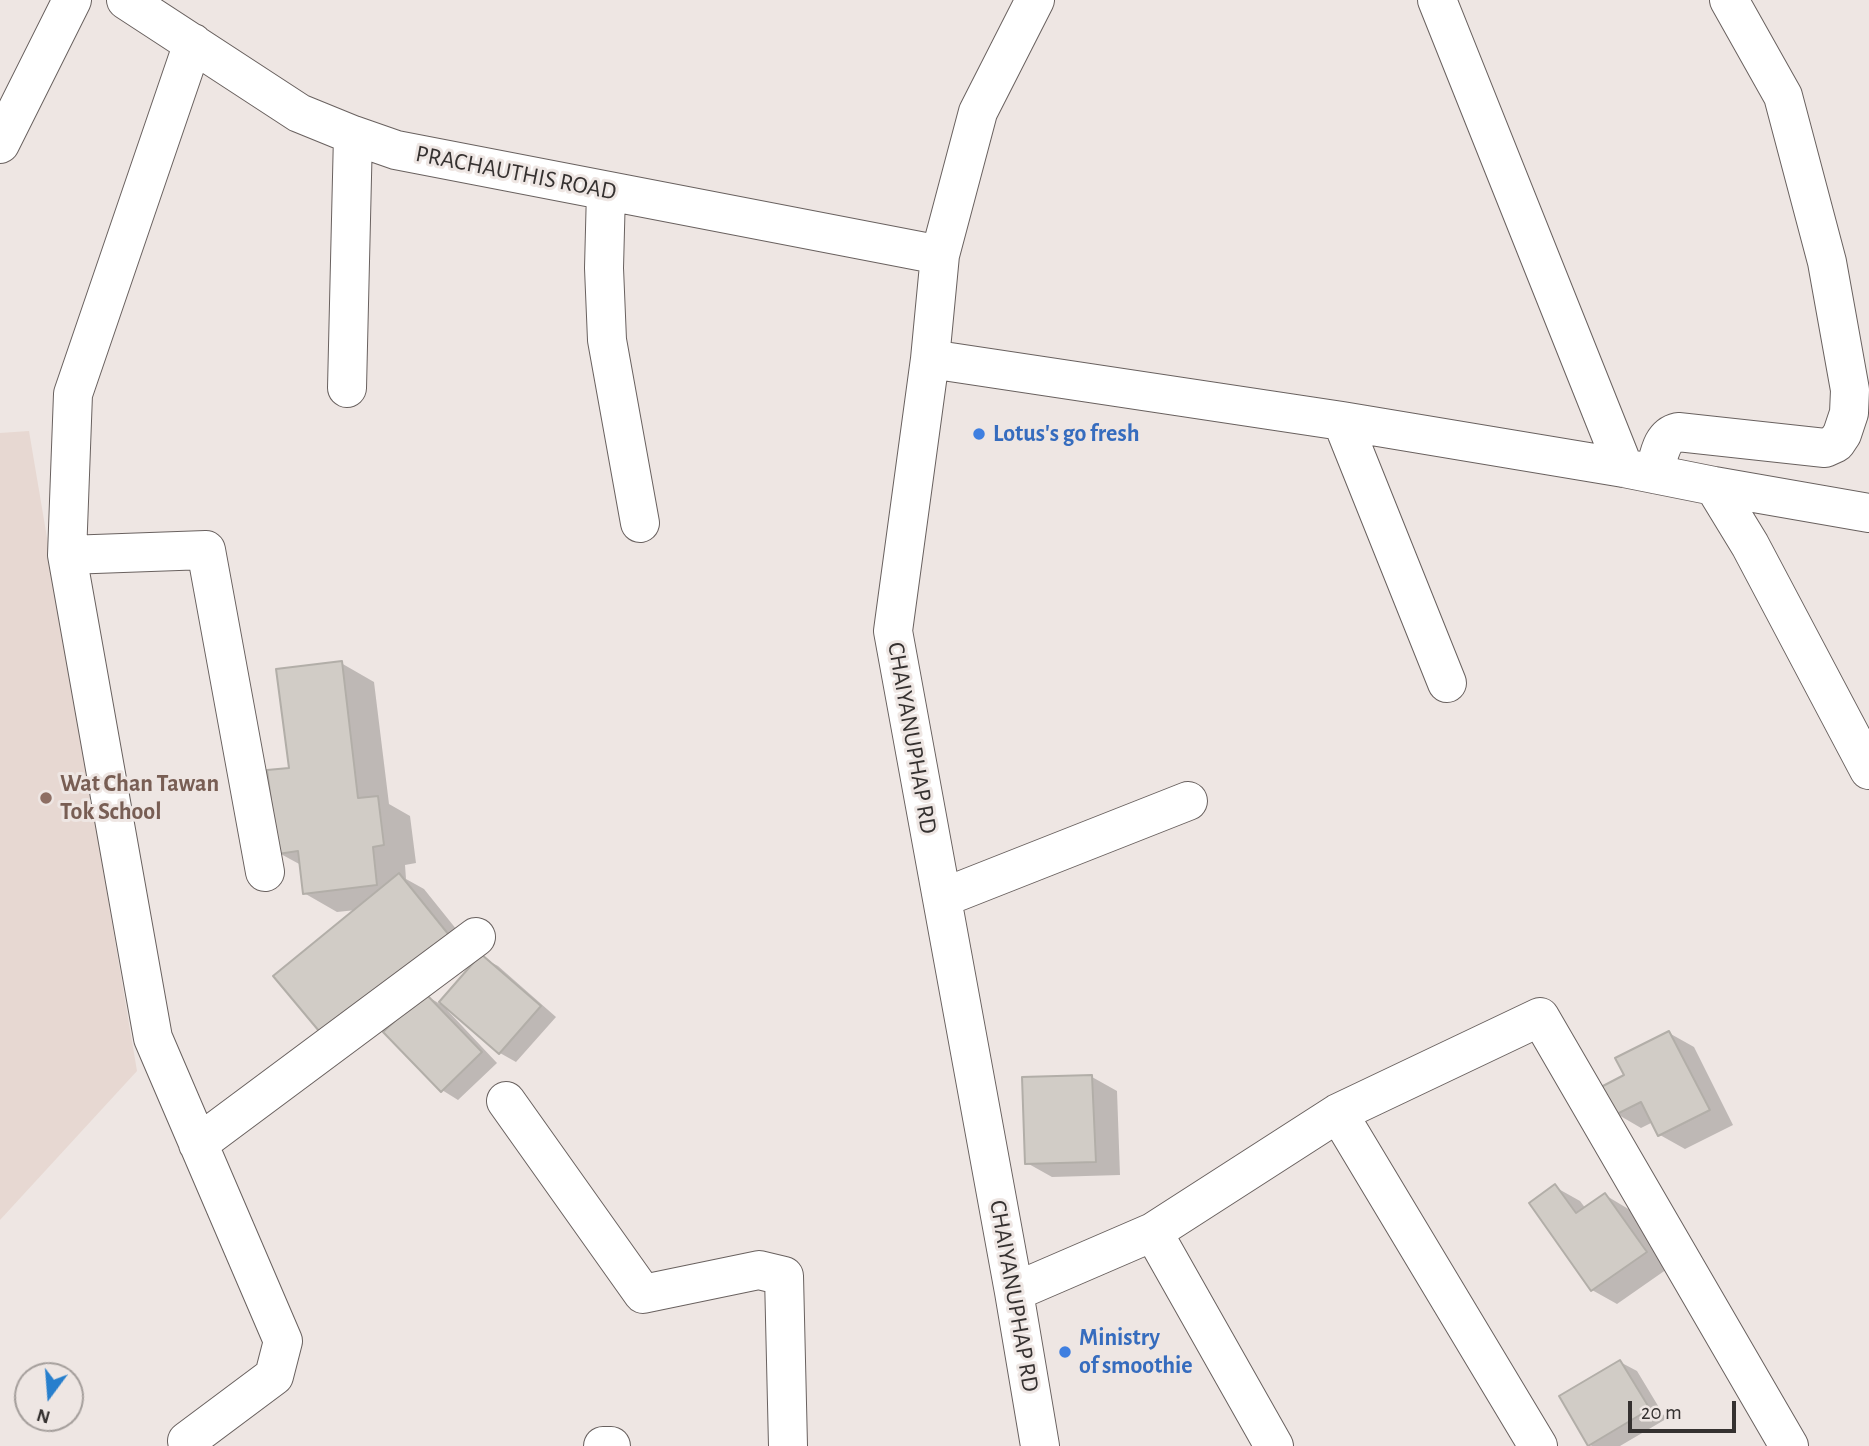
<!DOCTYPE html>
<style>
body{margin:0}
#map{position:relative;width:1869px;height:1446px;overflow:hidden;background:#eee6e3;font-family:"Alegreya Sans",sans-serif}
canvas{display:block}
.north{position:absolute;left:14px;top:1362px;width:70px;height:70px;box-sizing:border-box;background:#eee6e3;border:2px solid #a49e9b;border-radius:50%;rotate:196deg;font-size:19px;font-weight:700;line-height:28px;text-align:center;color:#353130}
.north::after{content:'';display:block;margin:auto;width:24px;height:32px;background:#277fcd;clip-path:polygon(50% 0,100% 100%,50% 72%,0 100%)}
.scale{position:absolute;left:1628px;top:1401px;width:108px;height:32px;box-sizing:border-box;border:4px solid #353130;border-top:0;padding-left:9px;font-size:21px;line-height:24px;white-space:nowrap;color:#353130;-webkit-text-stroke:5px #eee6e3;paint-order:stroke}
</style>
<div id="map">
<canvas width="1869" height="1446"></canvas>
<div class="north">N</div>
<div class="scale">20 m</div>
</div>
<script>
const context = document.querySelector('canvas').getContext('2d');
context.lineJoin = 'round';
function paint(path, color) {
  context.fillStyle = color;
  context.fill(path, 'evenodd');
}
function trace(path, color, width, dash) {
  context.strokeStyle = color;
  context.lineWidth = width;
  context.lineCap = dash ? 'butt' : 'round';
  context.setLineDash(dash || []);
  context.stroke(path);
}
function write(font, color, halo, rows, align = 'center') {
  context.font = font + ' "Alegreya Sans",sans-serif';
  context.lineWidth = 6;
  context.setLineDash([]);
  context.textBaseline = 'middle';
  context.strokeStyle = halo;
  context.fillStyle = color;
  for (const [text, x, y, turn = 0] of rows) {
    context.save();
    context.translate(x, y);
    context.rotate((+turn || 0) * Math.PI / 180);
    context.textAlign = isNaN(turn) ? turn : align;
    if (halo) context.strokeText(text, 0, 0);
    context.fillText(text, 0, 0);
    context.restore();
  }
}
const built = new Path2D(`
 M 29,431 L 137,1071 L 0,1220 L 0,433 Z`);
const shadow = new Path2D(`
 M 341,663 L 374,682 L 389,804 L 410,816 L 416,863 L 405,865 L 406,879 L 424,889 L 473,950 L 356,910 L 337,912 L 304,893 L 301,865 L 279,853 L 290,769 Z
 M 481,957 L 498,966 L 556,1017 L 516,1062 L 500,1053 L 449,1008 L 447,1010 L 497,1063 L 458,1100 L 442,1090 L 425,995 L 440,1004 Z
 M 1669,1033 L 1694,1047 L 1733,1125 L 1685,1149 L 1660,1135 L 1653,1122 L 1641,1128 L 1617,1114 L 1627,1075 Z
 M 1092,1077 L 1117,1091 L 1120,1175 L 1052,1177 L 1027,1163 Z
 M 1555,1187 L 1580,1201 L 1586,1209 L 1605,1195 L 1630,1210 L 1670,1267 L 1617,1304 L 1592,1290 Z
 M 1620,1362 L 1637,1371 L 1666,1419 L 1620,1446 L 1592,1446 L 1589,1444 Z`);
const building = new Path2D(`
 M 342,661 L 358,798 L 378,796 L 384,845 L 373,847 L 377,885 L 303,894 L 298,851 L 278,854 L 267,770 L 289,768 L 276,669 Z
 M 399,873 L 449,935 L 324,1037 L 273,976 Z
 M 481,954 L 541,1006 L 499,1054 L 439,1002 Z
 M 425,993 L 482,1052 L 441,1092 L 383,1032 Z
 M 1669,1031 L 1710,1110 L 1658,1136 L 1641,1102 L 1615,1115 L 1601,1087 L 1624,1075 L 1615,1058 Z
 M 1092,1075 L 1096,1162 L 1025,1164 L 1022,1077 Z
 M 1555,1184 L 1576,1213 L 1605,1193 L 1647,1252 L 1591,1291 L 1529,1203 Z
 M 1620,1360 L 1650,1409 L 1588,1446 L 1559,1396 Z`);
const minor = new Path2D(`
 M 126,0 L 299,113 L 353,135 L 396,150 L 940,255
 M 1035,0 L 978,112 L 940,255 L 930,359 L 893,631 L 1014,1292 L 1040,1446
 M 1437,0 L 1624,468
 M 0,144 L 72,0
 M 606,191 L 604,268 L 607,340 L 640,523
 M 930,359 L 1342,421 L 1624,468 L 1714,486 L 1869,513
 M 347,388 L 353,135
 M 1342,421 L 1447,683
 M 1654,474 C 1659,458 1660,436 1678,432 L 1825,448 L 1836,443 L 1842,434 L 1849,413 L 1850,390 L 1827,262 L 1783,96 L 1729,0
 M 1714,486 L 1750,545 L 1869,770
 M 67,555 L 206,550 L 265,872
 M 942,898 L 1188,801
 M 506,1101 L 643,1294 L 759,1270 L 784,1276 L 788,1446
 M 1338,1113 L 1538,1446
 M 198,1144 L 476,937
 M 1153,1232 L 1274,1446
 M 1014,1292 L 1153,1232 L 1338,1113 L 1540,1017 L 1789,1446
 M 189,1446 L 187,1441 L 274,1376 L 283,1341 L 153,1038 L 67,555 L 73,394 L 193,43
 M 603,1446 L 611,1446`);
const markers = [
 [979,434,7,"#3f7fe0"],
 [46,798,7,"#8d6e63"],
 [1065,1352,7,"#3f7fe0"]
];
const streetNames = [
 ["PRACHAUTHIS ROAD",516,173,11],
 ["CHAIYANUPHAP RD",912,738,80],
 ["CHAIYANUPHAP RD",1014,1296,80]
];
const shopNames = [
 ["Lotus's go fresh",993,434],
 ["Ministry",1079,1338],
 ["of smoothie",1079,1366]
];
const educationNames = [
 ["Wat Chan Tawan",60,784],
 ["Tok School",60,812]
];
paint(built, '#e7d8d2');
paint(shadow, '#0003');
paint(building, '#d1ccc6');
trace(building, '#b2aea8', 2);
trace(minor, '#69615f', 40);
trace(minor, '#fff', 38);
for (const [x, y, r, color] of markers) {
  const dot = new Path2D();
  dot.arc(x, y, r, 0, 2 * Math.PI);
  context.fillStyle = color;
  context.fill(dot);
  trace(dot, '#eee6e3', 2.5);
}
write('24px', '#353130', '#eee6e3', streetNames);
write('bold 24px', '#366cbe', '#eee6e3', shopNames, 'left');
write('bold 24px', '#785e54', '#eee6e3', educationNames, 'left');
</script>
